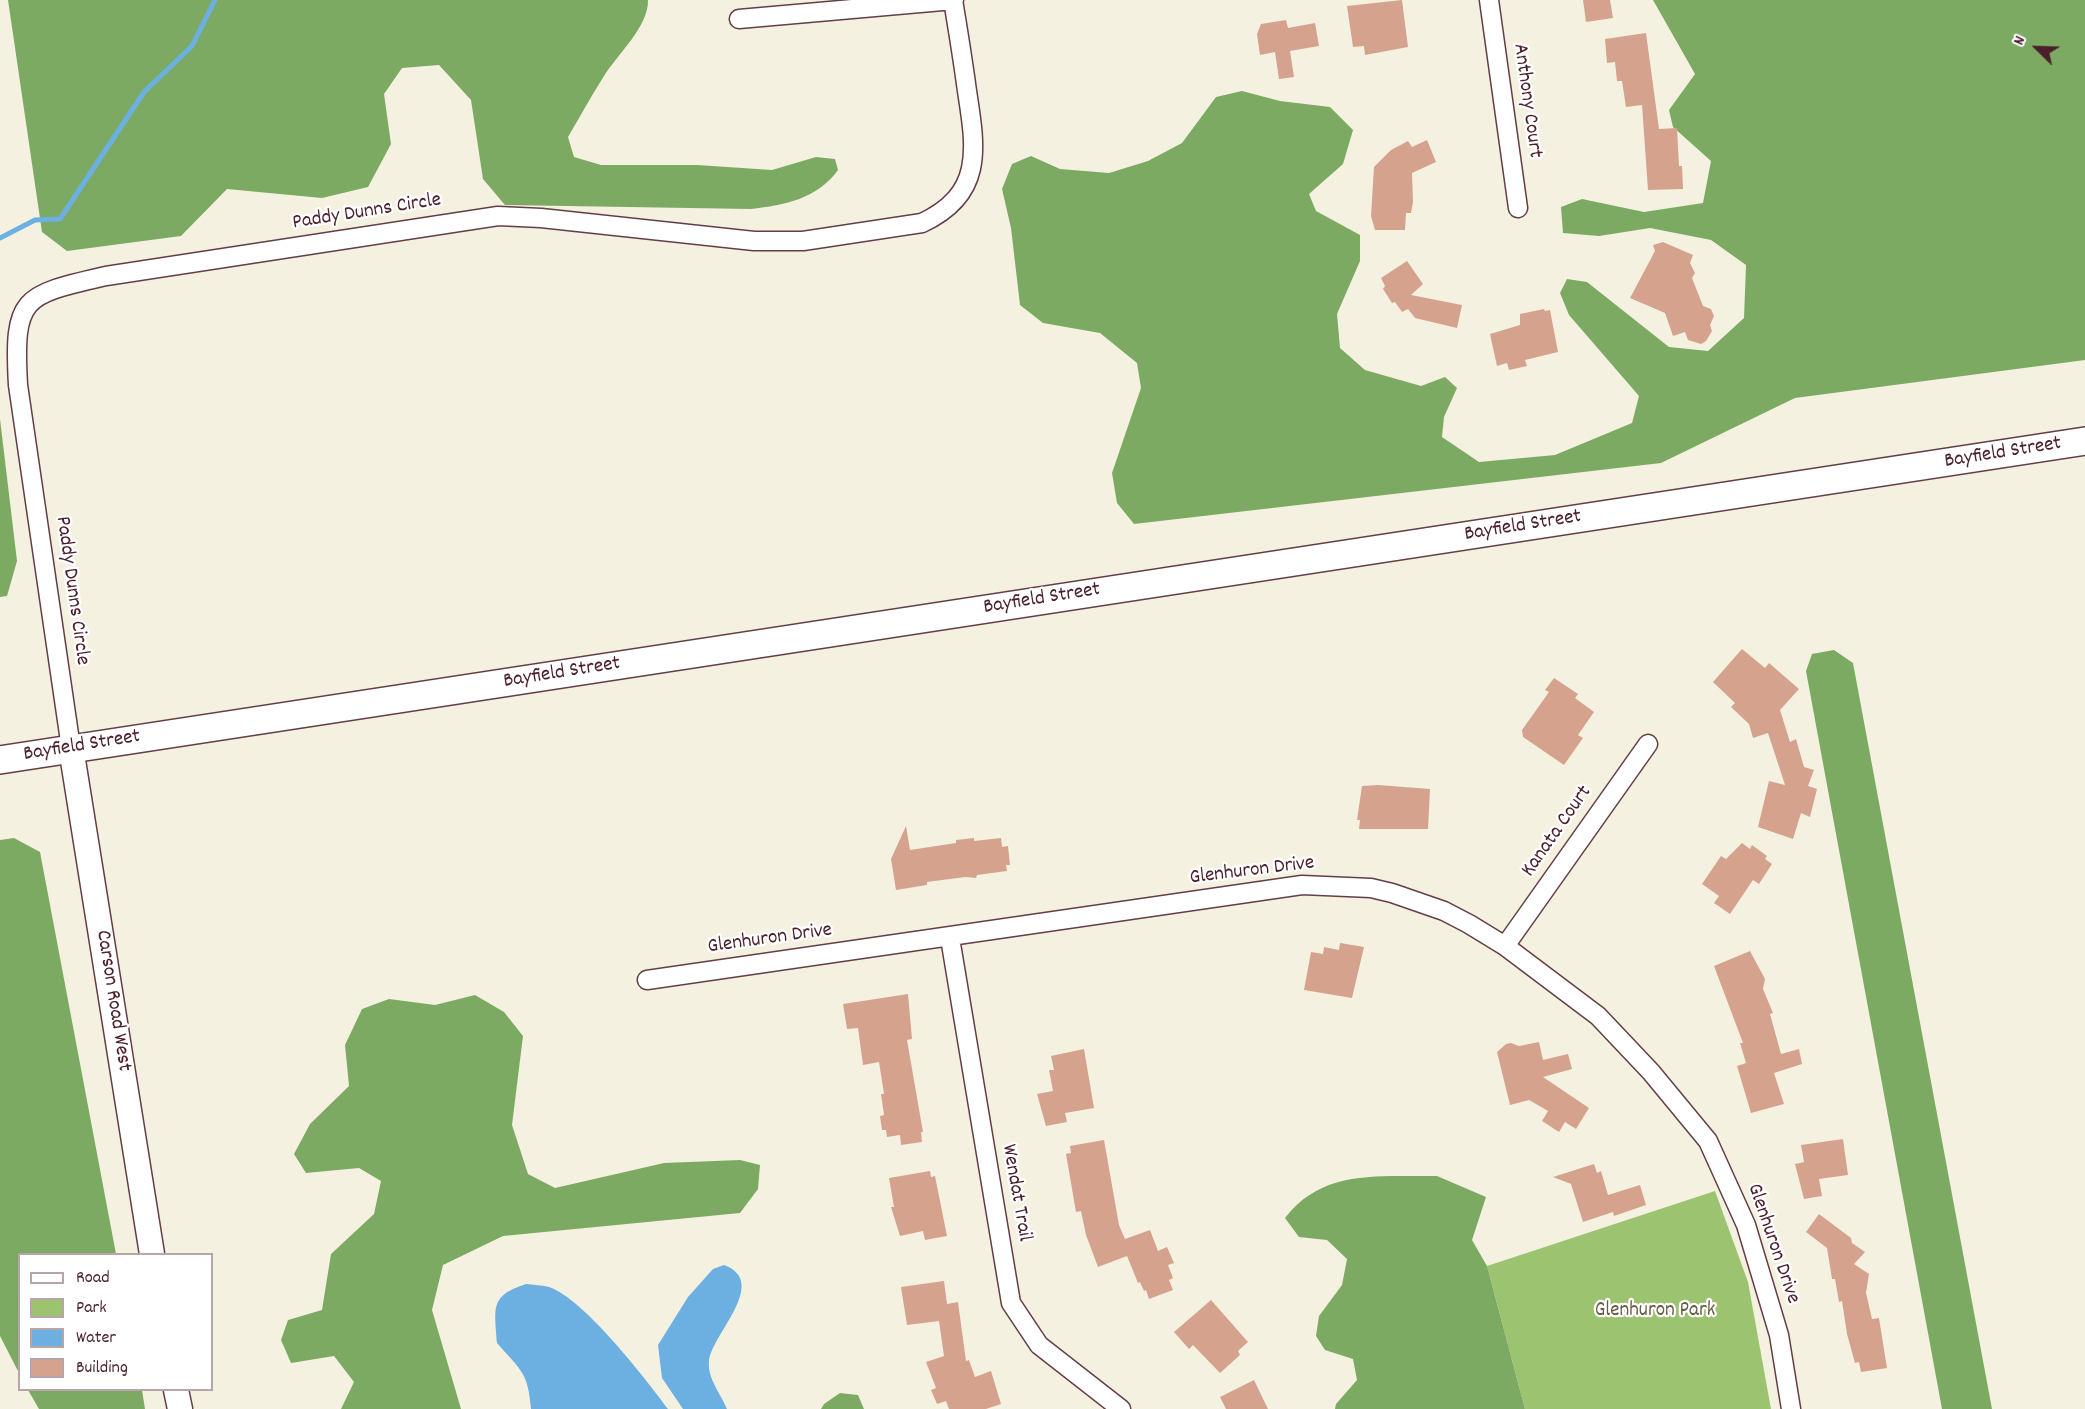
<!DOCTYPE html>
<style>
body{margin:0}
#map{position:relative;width:2085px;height:1409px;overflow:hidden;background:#f5f1e1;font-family:Dekko,sans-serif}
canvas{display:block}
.legend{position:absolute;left:18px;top:1253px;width:195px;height:138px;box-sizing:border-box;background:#fff;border:2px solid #b7a5aa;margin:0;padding:8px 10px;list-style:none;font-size:18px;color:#4a1f2b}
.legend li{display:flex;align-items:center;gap:12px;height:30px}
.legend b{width:30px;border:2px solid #b7a5aa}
.north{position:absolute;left:2007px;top:18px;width:60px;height:60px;-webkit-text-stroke:4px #fff;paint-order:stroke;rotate:293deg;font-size:16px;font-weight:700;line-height:24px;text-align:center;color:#4a1f2b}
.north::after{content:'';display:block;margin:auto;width:21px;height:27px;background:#4a1f2b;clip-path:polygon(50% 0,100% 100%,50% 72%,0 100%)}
</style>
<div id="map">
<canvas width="2085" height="1409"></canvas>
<ul class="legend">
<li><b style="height:8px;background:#fff"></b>Road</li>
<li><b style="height:16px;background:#9cc470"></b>Park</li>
<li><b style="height:16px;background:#6cb0e2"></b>Water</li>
<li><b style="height:16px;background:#d5a38d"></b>Building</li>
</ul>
<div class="north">N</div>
</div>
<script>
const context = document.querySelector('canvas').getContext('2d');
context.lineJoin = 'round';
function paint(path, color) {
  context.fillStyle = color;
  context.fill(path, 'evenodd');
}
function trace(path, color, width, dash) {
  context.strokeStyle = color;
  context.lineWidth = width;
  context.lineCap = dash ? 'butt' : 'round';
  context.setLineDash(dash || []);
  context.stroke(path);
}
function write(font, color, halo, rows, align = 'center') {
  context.font = font + ' Dekko,sans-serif';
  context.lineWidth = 4.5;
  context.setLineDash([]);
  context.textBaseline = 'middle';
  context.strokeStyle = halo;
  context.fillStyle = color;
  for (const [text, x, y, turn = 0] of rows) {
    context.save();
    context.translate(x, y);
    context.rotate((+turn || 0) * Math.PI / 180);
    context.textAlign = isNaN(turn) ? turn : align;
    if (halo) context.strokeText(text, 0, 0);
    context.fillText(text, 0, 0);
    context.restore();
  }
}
const green = new Path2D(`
 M 1715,1191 L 1748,1282 L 1771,1409 L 1525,1409 L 1487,1266 Z`);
const forest = new Path2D(`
 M 8,0 L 648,0 C 649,26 617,55 604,76 C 591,96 580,117 568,137 L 574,157 L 601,165 L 697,165 L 772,170 L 816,157 L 835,159 L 838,170 C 817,199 785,205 751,209 L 505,205 L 483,179 L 471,100 L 439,65 L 402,68 L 384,94 L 391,144 L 368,187 L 322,198 L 227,189 L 181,236 L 67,251 L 42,232 Z
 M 1653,0 L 2085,0 L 2085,360 L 1795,398 L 1661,463 L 1134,524 L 1117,503 L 1112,473 L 1141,388 L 1137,363 L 1100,333 L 1043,323 L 1020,305 L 1011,228 L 1002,189 L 1012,164 L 1031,156 L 1060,169 L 1109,173 L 1148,161 L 1182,143 L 1216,97 L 1242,91 L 1280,101 L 1330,107 L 1353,130 L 1343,164 L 1309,194 L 1316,211 L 1360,235 L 1360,261 L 1337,314 L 1340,348 L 1365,370 L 1421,386 L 1445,377 L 1457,388 L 1444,417 L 1442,437 L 1479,462 L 1555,455 L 1632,423 L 1639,396 L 1569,315 L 1560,293 L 1567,279 L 1587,282 L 1669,347 L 1708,351 L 1744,318 L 1746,265 L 1711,240 L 1650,228 L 1599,236 L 1563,233 L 1561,207 L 1582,199 L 1644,212 L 1703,203 L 1711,161 L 1673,127 L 1669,110 L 1695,74 Z
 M 0,419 L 17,561 L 7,596 L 0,597 Z
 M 1834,650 L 1853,663 L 1992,1409 L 1942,1409 L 1806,671 L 1812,654 Z
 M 14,838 L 40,852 L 116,1254 L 20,1254 L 19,1373 L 0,1336 L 0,840 Z
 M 475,995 L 504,1012 L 523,1036 L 512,1125 L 528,1174 L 555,1188 L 664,1163 L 740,1160 L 760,1165 L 758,1189 L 740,1213 L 503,1236 L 443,1265 L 432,1310 L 461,1409 L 341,1409 L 354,1382 L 334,1356 L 291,1363 L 281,1340 L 288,1320 L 322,1310 L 331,1254 L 374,1214 L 381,1181 L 359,1168 L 306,1173 L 294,1154 L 310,1124 L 349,1086 L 345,1045 L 362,1009 L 389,999 L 435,1005 Z
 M 1437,1176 L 1486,1197 L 1472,1240 L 1487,1266 L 1525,1409 L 1335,1409 L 1336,1404 L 1357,1380 L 1353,1359 L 1325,1350 L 1316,1336 L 1319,1316 L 1342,1285 L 1347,1259 L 1327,1240 L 1299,1237 L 1285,1218 C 1323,1168 1381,1177 1437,1176 Z
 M 28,1390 L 142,1390 L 145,1409 L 39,1409 Z
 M 840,1393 L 858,1395 L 864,1409 L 821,1409 L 824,1404 Z`);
const water = new Path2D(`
 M 724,1265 C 770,1282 712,1334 709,1361 C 707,1378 721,1394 727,1409 L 683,1409 L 662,1378 L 658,1345 L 688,1297 L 713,1269 Z
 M 526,1284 C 533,1285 542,1285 549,1287 C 584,1299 645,1378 668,1409 L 531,1409 C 528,1371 520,1370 497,1343 C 495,1308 489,1296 526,1284 Z`);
const stream = new Path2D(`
 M 0,238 L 35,220 L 60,219 L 144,92 L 192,46 L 215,0`);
const building = new Path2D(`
 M 1402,0 L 1408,47 L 1365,55 L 1364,46 L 1353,47 L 1347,6 Z
 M 1583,0 L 1610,0 L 1613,18 L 1586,22 Z
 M 1286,20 L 1288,28 L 1315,23 L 1319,46 L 1290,51 L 1294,77 L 1279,79 L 1275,52 L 1260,55 L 1257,34 L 1261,24 Z
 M 1646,33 L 1659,129 L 1677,128 L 1679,166 L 1682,166 L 1683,189 L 1648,190 L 1642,105 L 1626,107 L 1622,81 L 1617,81 L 1615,62 L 1607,63 L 1605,39 Z
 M 1427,140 L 1436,162 L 1412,173 L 1413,202 L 1411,213 L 1406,213 L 1405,230 L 1375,230 L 1371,216 L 1374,167 L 1391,150 L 1408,141 L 1412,147 Z
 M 1663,242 L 1693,255 L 1690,263 L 1695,273 L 1692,278 L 1703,306 L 1711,309 L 1714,316 L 1710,325 L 1712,331 L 1706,341 L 1701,344 L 1688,340 L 1685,332 L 1673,336 L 1665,313 L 1630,298 L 1655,251 L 1653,245 Z
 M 1407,261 L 1423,284 L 1411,295 L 1462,305 L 1457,328 L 1415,318 L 1408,309 L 1402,312 L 1395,302 L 1392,303 L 1383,289 L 1385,286 L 1381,278 Z
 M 1544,309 L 1545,311 L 1550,310 L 1558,352 L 1525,360 L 1527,366 L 1509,370 L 1507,363 L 1497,366 L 1490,334 L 1520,325 L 1520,314 Z
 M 1742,649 L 1765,668 L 1769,663 L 1799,689 L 1780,710 L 1790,742 L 1796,739 L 1804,767 L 1814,770 L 1808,786 L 1817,789 L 1810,817 L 1801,813 L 1793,839 L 1758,827 L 1769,781 L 1785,785 L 1768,733 L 1753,738 L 1749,724 L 1731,707 L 1735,703 L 1713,682 Z
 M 1554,678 L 1578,694 L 1575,698 L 1594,712 L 1578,735 L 1583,738 L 1564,765 L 1523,737 L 1522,730 L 1549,692 L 1545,690 Z
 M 1378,785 L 1430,789 L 1428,829 L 1359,829 L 1360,820 L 1357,820 L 1362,786 Z
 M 906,826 L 910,850 L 956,843 L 956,840 L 974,838 L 974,841 L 1001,838 L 1002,847 L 1008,846 L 1010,865 L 1006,865 L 1007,871 L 977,875 L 976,878 L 965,877 L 927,882 L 927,885 L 896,890 L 891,859 Z
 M 1742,843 L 1750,849 L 1752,845 L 1767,856 L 1765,859 L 1772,864 L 1759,884 L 1753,880 L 1730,914 L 1714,903 L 1719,896 L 1702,884 L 1721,856 L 1726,859 Z
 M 1340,943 L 1364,947 L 1352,998 L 1304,990 L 1311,952 L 1323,954 L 1324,947 L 1339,950 Z
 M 1750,951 L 1765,979 L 1763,989 L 1773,1013 L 1770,1014 L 1781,1054 L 1799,1049 L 1802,1064 L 1774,1073 L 1784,1104 L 1751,1113 L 1737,1066 L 1746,1063 L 1740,1043 L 1743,1043 L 1714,966 Z
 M 908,994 L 912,1039 L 907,1040 L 923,1132 L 921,1132 L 922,1142 L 901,1145 L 900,1135 L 887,1137 L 886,1130 L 882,1130 L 880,1116 L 884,1115 L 881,1094 L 884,1094 L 879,1062 L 863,1065 L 858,1028 L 847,1029 L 843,1004 Z
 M 1539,1042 L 1543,1060 L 1568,1054 L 1572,1069 L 1543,1077 L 1589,1108 L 1576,1129 L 1565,1122 L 1559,1132 L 1542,1121 L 1548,1111 L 1529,1100 L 1510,1105 L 1497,1052 L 1506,1044 L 1511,1043 L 1519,1046 Z
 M 1084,1049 L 1094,1108 L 1065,1113 L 1067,1122 L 1046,1126 L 1037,1094 L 1053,1091 L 1049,1070 L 1054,1070 L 1051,1056 Z
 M 1843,1139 L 1848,1175 L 1819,1179 L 1822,1196 L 1804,1199 L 1795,1164 L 1804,1162 L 1801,1145 Z
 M 1104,1140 L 1119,1225 L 1125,1239 L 1150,1230 L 1158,1251 L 1167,1247 L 1174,1263 L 1168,1265 L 1173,1278 L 1169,1280 L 1173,1290 L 1149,1299 L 1146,1290 L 1144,1291 L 1140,1282 L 1138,1283 L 1127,1256 L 1098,1267 L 1086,1235 L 1081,1211 L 1076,1212 L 1066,1154 L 1071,1153 L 1070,1146 Z
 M 1594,1164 L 1597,1173 L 1601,1171 L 1608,1195 L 1640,1185 L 1646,1205 L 1614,1216 L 1613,1212 L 1583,1222 L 1571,1184 L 1553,1177 Z
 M 930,1171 L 931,1177 L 935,1176 L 947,1236 L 925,1240 L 923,1231 L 900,1236 L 891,1207 L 894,1207 L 889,1178 Z
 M 1819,1214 L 1851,1238 L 1852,1243 L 1865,1252 L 1854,1264 L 1869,1274 L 1866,1293 L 1872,1319 L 1879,1318 L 1887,1368 L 1861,1372 L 1859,1362 L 1855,1363 L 1847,1334 L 1842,1301 L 1839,1302 L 1835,1279 L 1832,1279 L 1827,1248 L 1806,1232 Z
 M 944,1281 L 947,1304 L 958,1302 L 966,1361 L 969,1360 L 975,1377 L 991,1371 L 1001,1404 L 986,1409 L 949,1409 L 946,1401 L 937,1404 L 931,1390 L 936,1388 L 926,1362 L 944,1356 L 939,1321 L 907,1325 L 901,1287 Z
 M 1211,1300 L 1248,1342 L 1238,1351 L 1240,1355 L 1220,1373 L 1193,1345 L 1189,1349 L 1174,1332 Z
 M 1254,1380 L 1268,1409 L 1226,1409 L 1220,1397 Z`);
const street = new Path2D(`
 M 1489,0 L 1518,208
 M 739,19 L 954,0
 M 71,748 L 18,385 C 13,296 23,295 106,276 L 498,216 L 541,218 L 754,241 L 803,241 L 922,223 C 984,194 976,149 967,91 C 963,61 958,30 953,0
 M 950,938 L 1011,1303 L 1039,1345 L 1121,1409
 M 1505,946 L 1648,744
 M 647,980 L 1302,885 L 1371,888 L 1392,893 L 1444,911 L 1469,924 L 1505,946 L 1598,1016 L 1651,1072 L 1708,1141 L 1746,1225 L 1779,1335 L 1791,1409`);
const secondary = new Path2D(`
 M 71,748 L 152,1254
 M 176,1390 L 180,1409`);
const primary = new Path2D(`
 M 0,760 L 2085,441`);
const streetNames = [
 ["Anthony Court",1526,101,82],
 ["Paddy Dunns Circle",367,213,-9],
 ["Bayfield Street",2003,454,-9],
 ["Bayfield Street",1523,527,-9],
 ["Paddy Dunns Circle",71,591,82],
 ["Bayfield Street",1042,600,-9],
 ["Bayfield Street",562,674,-9],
 ["Bayfield Street",82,747,-9],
 ["Kanata Court",1558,832,-55],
 ["Glenhuron Drive",1252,872,-7],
 ["Glenhuron Drive",770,940,-8],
 ["Carson Road West",112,1001,81],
 ["Wendat Trail",1015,1193,80],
 ["Glenhuron Drive",1772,1244,71]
];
const parkNames = [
 ["Glenhuron Park",1655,1312]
];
paint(green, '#9cc470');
paint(forest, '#7daa62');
paint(water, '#6cb0e2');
trace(stream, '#6cb0e2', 5);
paint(building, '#d5a38d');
trace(street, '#643e46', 21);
trace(secondary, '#643e46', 27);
trace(primary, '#643e46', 30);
trace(street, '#fff', 18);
trace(secondary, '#fff', 24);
trace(primary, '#fff', 27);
write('21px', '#4a1f2b', '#fff', streetNames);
write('21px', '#675943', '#fff', parkNames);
</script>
